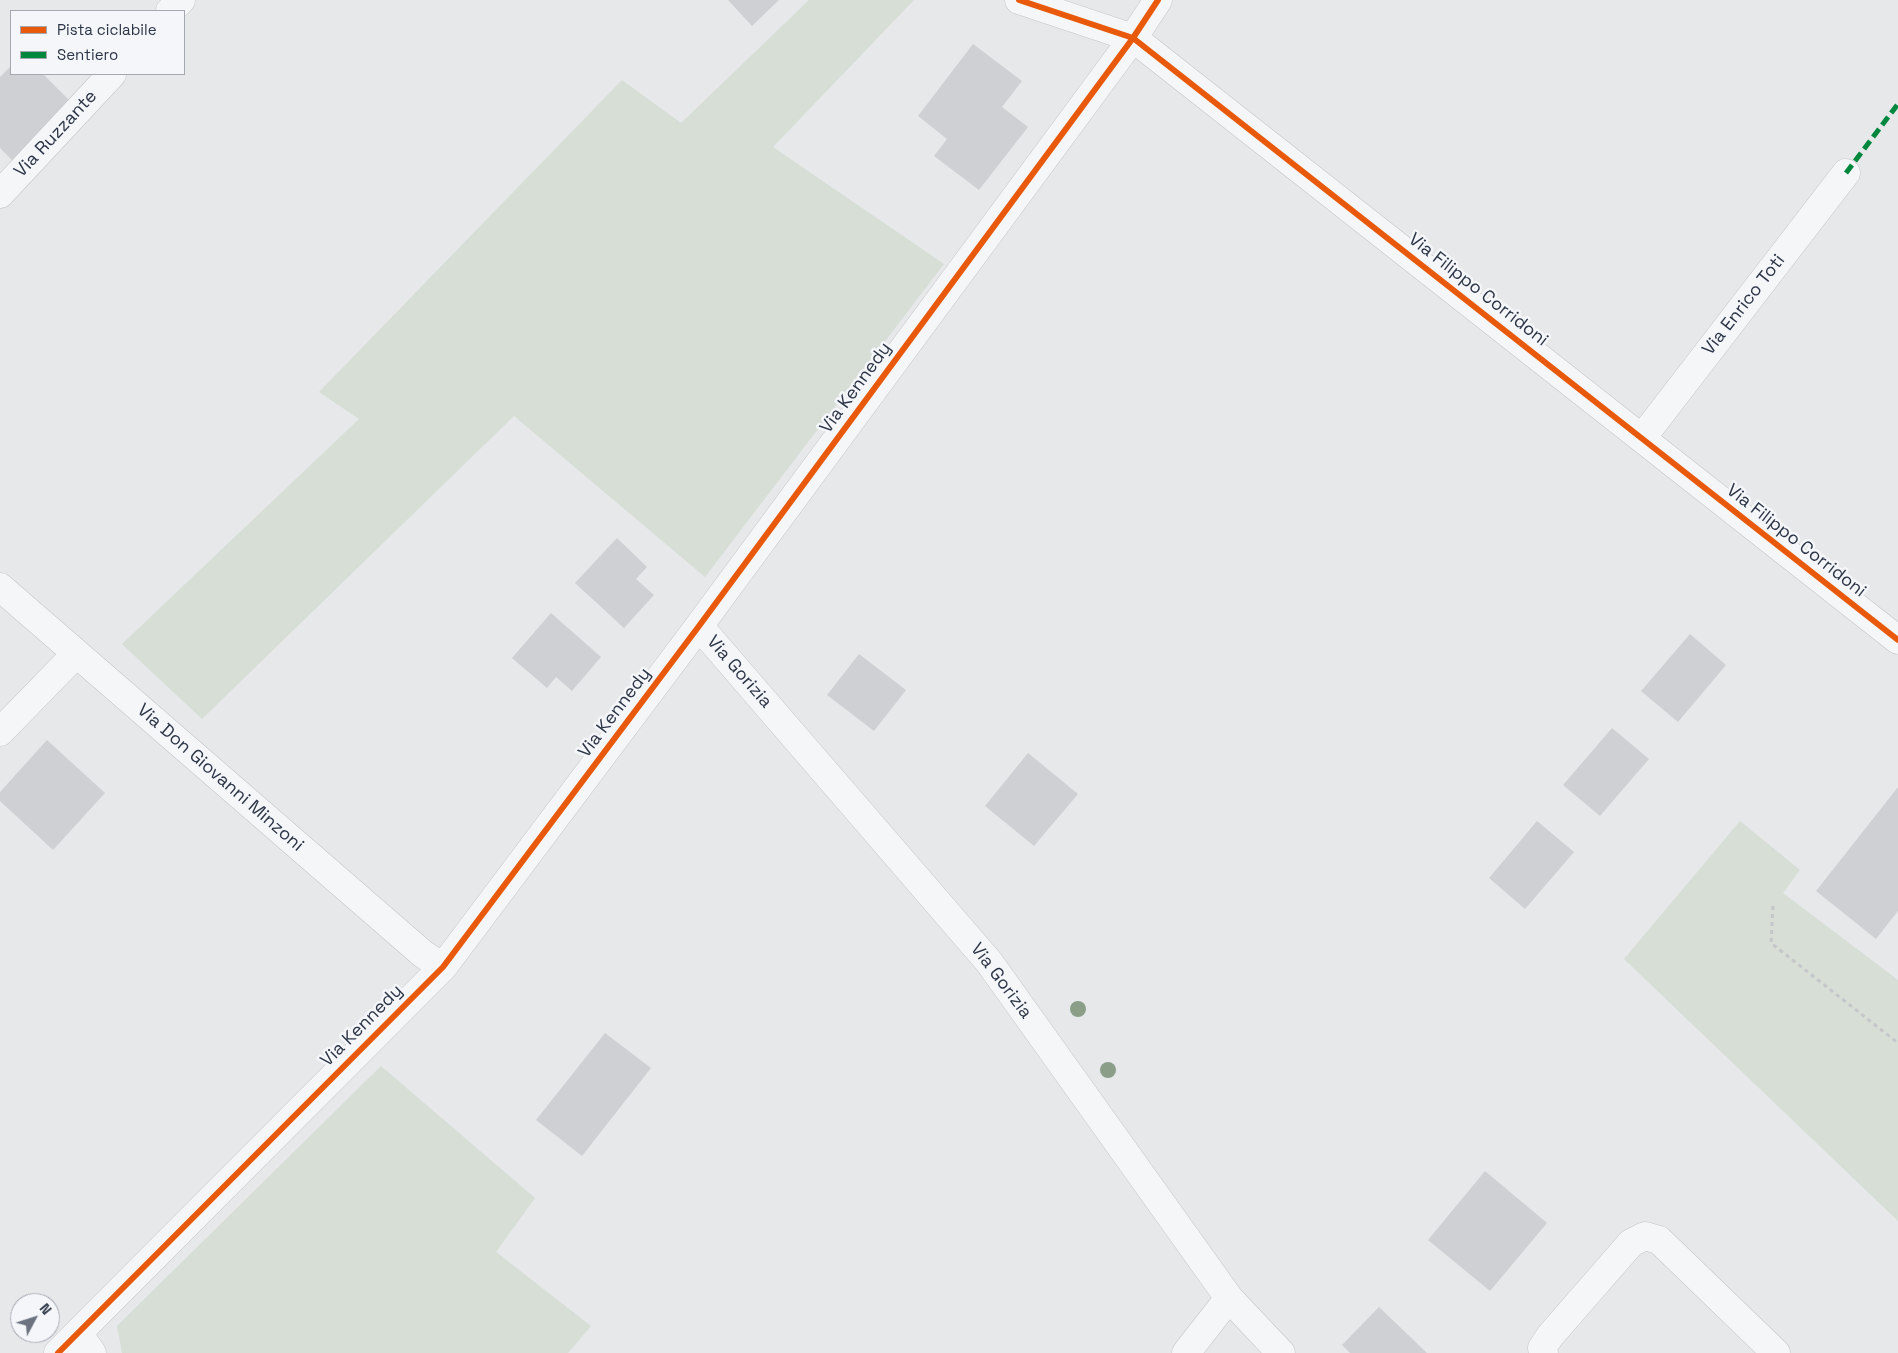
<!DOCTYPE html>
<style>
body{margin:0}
#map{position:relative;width:1898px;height:1353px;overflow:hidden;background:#e6e8ea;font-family:"Space Grotesk",sans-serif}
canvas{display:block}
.legend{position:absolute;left:10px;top:10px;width:175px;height:65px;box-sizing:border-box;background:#f4f6f9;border:1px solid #a4a8b1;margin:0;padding:6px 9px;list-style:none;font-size:15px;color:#2b3445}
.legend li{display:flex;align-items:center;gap:10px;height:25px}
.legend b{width:25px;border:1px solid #a4a8b1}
.north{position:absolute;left:10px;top:1293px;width:50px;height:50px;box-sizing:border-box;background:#f4f6f9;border:1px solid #a4a8b1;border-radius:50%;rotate:50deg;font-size:14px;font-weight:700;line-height:20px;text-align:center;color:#2b3445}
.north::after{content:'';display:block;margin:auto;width:18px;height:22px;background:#6c737f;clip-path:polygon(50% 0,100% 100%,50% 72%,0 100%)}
</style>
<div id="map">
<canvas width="1898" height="1353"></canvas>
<ul class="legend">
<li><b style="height:6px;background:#e8590c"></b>Pista ciclabile</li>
<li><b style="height:6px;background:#00873e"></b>Sentiero</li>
</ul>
<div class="north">N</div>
</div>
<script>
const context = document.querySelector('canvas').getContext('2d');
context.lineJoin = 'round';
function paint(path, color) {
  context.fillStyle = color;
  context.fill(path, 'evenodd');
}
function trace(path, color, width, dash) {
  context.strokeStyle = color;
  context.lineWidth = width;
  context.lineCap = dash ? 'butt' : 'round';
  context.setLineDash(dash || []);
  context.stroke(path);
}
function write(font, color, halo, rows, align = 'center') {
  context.font = font + ' "Space Grotesk",sans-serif';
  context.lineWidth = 5;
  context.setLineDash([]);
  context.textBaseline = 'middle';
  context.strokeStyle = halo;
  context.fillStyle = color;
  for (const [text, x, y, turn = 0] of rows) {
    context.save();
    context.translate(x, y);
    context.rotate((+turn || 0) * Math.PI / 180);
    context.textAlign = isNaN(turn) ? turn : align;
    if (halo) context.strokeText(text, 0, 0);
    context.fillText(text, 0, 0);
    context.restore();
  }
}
const green = new Path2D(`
 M 809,0 L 914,0 L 773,147 L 944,264 L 705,577 L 514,416 L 202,719 L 122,644 L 359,419 L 319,392 L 622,80 L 681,123 Z
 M 1740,821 L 1800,870 L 1783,893 L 1898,980 L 1898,1221 L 1624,959 Z
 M 381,1066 L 535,1198 L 496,1252 L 591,1326 L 568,1353 L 122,1353 L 117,1326 Z`);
const building = new Path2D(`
 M 728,0 L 779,0 L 752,26 Z
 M 973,44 L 1022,81 L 1002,107 L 1028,127 L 979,190 L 934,156 L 947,139 L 918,116 Z
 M 11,66 L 11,74 L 43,74 L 72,103 L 14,162 L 0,148 L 0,77 Z
 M 617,538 L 647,567 L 636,579 L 654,595 L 624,628 L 575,583 Z
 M 551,613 L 601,657 L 572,691 L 556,677 L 547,688 L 512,658 Z
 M 1690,634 L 1726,665 L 1678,722 L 1641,691 Z
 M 859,654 L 906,690 L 874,731 L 827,695 Z
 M 1612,728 L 1649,759 L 1600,816 L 1563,785 Z
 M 47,740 L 105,793 L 53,850 L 0,801 L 0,792 Z
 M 1028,753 L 1078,794 L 1034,846 L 985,806 Z
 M 1898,787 L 1898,911 L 1876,939 L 1816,891 Z
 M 1537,821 L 1574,852 L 1525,909 L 1489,878 Z
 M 605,1033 L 651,1068 L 582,1156 L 536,1120 Z
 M 1485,1171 L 1547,1223 L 1490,1291 L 1428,1240 Z
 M 1379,1307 L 1427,1353 L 1350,1353 L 1342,1345 Z`);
const path = new Path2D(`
 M 1773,906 L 1771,943 L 1898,1043`);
const minor = new Path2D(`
 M 1019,0 L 1133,38 L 1898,640
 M 170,11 L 181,0
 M 0,194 L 112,74
 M 1642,438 L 1846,173
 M 0,587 L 423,954 L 443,967
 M 699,626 L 989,962 L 1229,1298 L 1281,1353
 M 0,732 L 76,654
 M 78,1333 L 92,1353
 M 58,1353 L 443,967 L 699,626 L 1133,38 L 1158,0
 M 1186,1353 L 1229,1298
 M 1544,1353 L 1542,1348 L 1550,1336 L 1631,1243 L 1645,1236 L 1659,1240 L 1776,1353`);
const quiet = new Path2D(`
 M 1846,173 L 1898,104`);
const cycleway = new Path2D(`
 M 1019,0 L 1133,38 L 1898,640
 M 58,1353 L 443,967 L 699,626 L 1133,38 L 1158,0`);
const trees = [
 [1078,1009],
 [1108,1070]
];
const streetNames = [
 ["Via Ruzzante",56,134,-47],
 ["Via Filippo Corridoni",1478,290,38],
 ["Via Enrico Toti",1744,305,-52],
 ["Via Kennedy",856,388,-54],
 ["Via Filippo Corridoni",1796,541,38],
 ["Via Gorizia",739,672,49],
 ["Via Kennedy",615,713,-53],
 ["Via Don Giovanni Minzoni",220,778,41],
 ["Via Gorizia",1001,981,53],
 ["Via Kennedy",362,1026,-45]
];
paint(green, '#d6ded6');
paint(building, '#ced0d3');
trace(minor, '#c4c6c8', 29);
trace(path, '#c5c6ca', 3, [4, 4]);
trace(minor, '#f5f6f7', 28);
trace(quiet, '#00873e', 5, [10, 5]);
trace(cycleway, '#e8590c', 6);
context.fillStyle = '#8a9e88';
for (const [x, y] of trees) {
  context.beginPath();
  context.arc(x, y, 8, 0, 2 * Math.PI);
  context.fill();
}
write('18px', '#2b3445', '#f4f6f9', streetNames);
</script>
